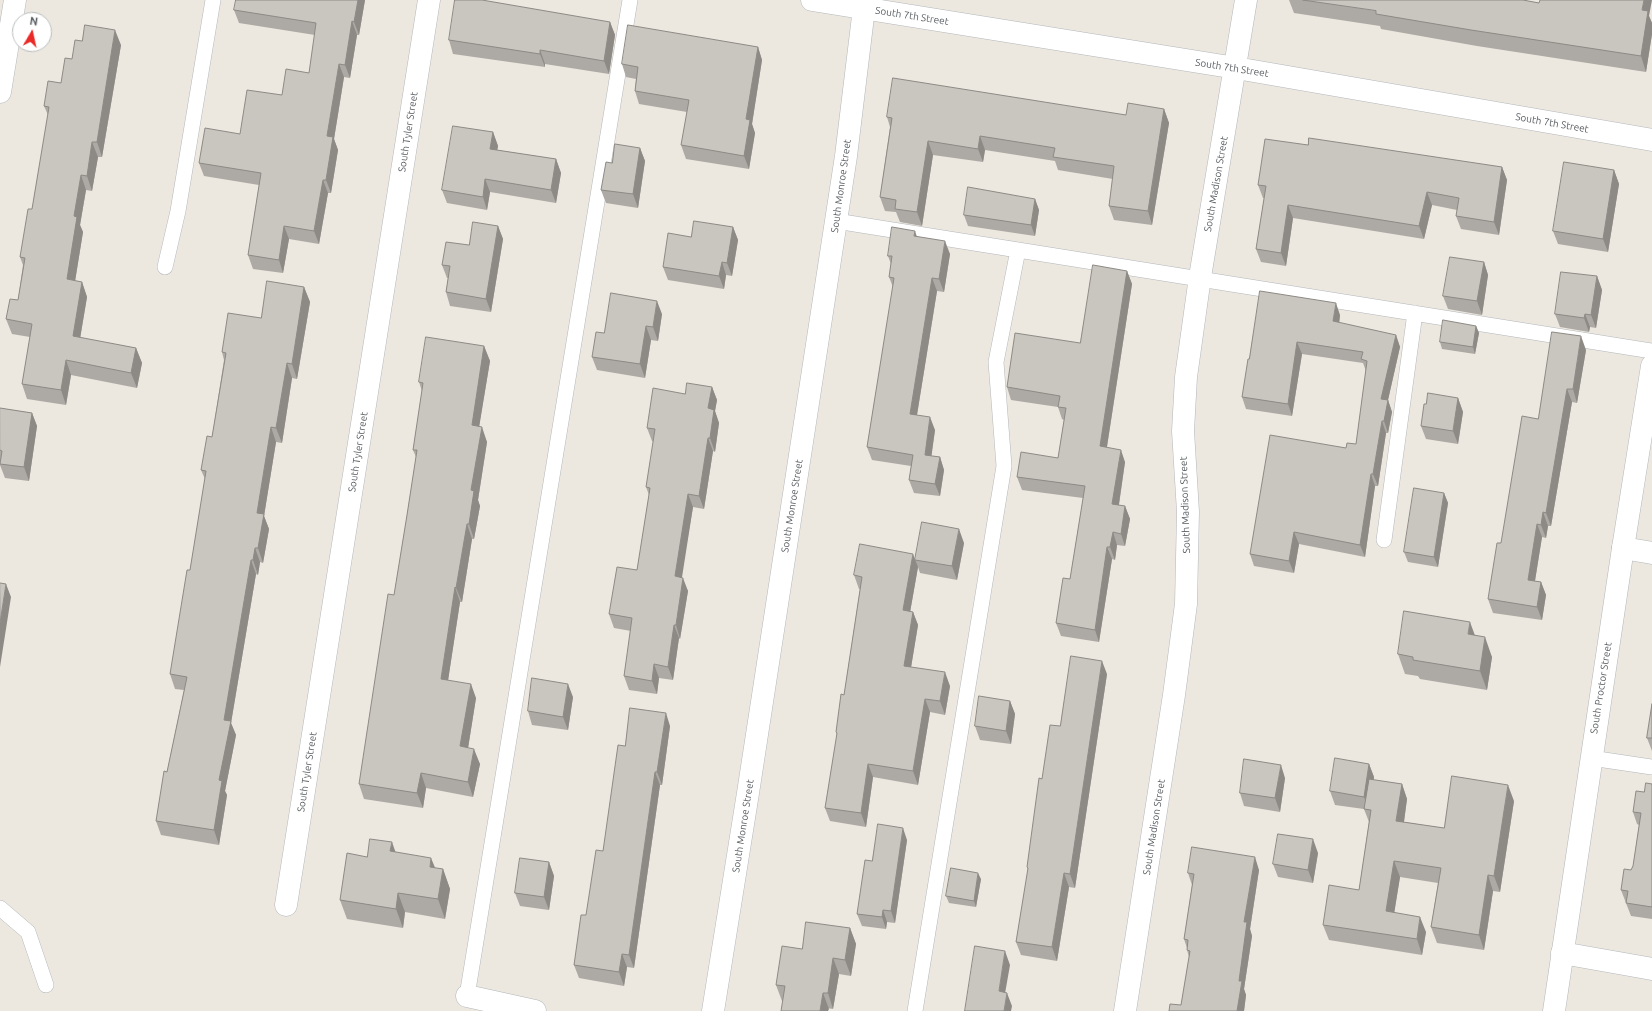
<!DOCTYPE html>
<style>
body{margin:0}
#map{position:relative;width:1652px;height:1011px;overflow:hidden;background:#ece8df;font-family:Ubuntu,sans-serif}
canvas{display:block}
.north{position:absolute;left:12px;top:12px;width:40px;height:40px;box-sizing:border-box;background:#fff;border:1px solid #bcbec0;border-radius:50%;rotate:9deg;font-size:11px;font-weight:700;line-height:16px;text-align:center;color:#585d61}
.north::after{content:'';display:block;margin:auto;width:14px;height:18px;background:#ea2a27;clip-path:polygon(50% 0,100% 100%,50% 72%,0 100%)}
</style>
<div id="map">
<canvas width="1652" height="1011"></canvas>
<div class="north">N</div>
</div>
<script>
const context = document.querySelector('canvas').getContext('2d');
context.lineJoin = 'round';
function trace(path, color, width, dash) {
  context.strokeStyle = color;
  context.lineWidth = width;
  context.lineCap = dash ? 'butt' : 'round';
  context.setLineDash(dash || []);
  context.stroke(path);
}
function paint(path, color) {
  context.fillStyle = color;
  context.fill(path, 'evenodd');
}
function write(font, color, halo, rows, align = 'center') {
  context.font = font + ' Ubuntu,sans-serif';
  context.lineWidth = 3;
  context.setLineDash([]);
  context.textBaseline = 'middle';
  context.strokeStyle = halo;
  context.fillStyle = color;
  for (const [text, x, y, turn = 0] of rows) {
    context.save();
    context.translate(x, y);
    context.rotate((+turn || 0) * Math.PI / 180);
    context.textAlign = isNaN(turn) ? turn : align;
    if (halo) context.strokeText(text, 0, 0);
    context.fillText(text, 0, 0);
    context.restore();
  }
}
const service = new Path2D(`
 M 836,221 L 1652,351
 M 165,267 L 178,211 L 213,0
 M 1384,540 L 1415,313
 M 1591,758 L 1652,767
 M 0,908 L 28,932 L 46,985
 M 467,996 L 630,0
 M 915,1011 L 1004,466 L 996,362 L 1018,250`);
const minor = new Path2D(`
 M 812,0 L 1236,68 L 1652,140
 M 0,92 L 15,0
 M 1623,548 L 1652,553
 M 286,905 L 429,0
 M 1562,953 L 1652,969
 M 467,996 L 535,1011
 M 713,1011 L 748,793 L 846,156 L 865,0
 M 1125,1011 L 1174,695 L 1186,604 L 1188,512 L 1183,431 L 1186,377 L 1200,277 L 1246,0`);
const tertiary = new Path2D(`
 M 1554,1011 L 1623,548 L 1652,366`);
const wall = new Path2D(`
 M 365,0 L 359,35 L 357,35 L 350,78 L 344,77 L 334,139 L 338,150 L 331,193 L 328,193 L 319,244 L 289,239 L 283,273 L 253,269 L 248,255 L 259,185 L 204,176 L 199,163 L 240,134 L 282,95 L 309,73 L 315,35 L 239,23 L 234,10 Z
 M 1289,0 L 1523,0 L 1539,3 L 1649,16 L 1652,23 L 1652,34 L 1646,72 L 1477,46 L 1381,29 L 1380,26 L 1294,13 Z
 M 610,22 L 615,35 L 609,74 L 545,64 L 545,67 L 453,54 L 449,40 Z
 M 82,41 L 121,45 L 102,157 L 98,157 L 92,191 L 86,190 L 80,225 L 83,232 L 75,281 L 82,282 L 87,297 L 80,338 L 136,348 L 142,363 L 137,388 L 71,375 L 66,405 L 27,399 L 22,384 L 30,337 L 12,334 L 6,319 L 18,300 L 23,265 L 20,257 L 32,209 L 48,115 L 44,106 L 61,83 L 72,59 Z
 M 758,47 L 762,60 L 752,124 L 755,133 L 749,169 L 686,159 L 681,145 L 687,112 L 639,104 L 635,91 L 636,79 L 626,77 L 622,64 Z
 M 1164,109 L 1169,123 L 1152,225 L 1114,220 L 1109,206 L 1113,179 L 1058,170 L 1055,161 L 985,150 L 983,162 L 933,155 L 922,226 L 900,222 L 896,212 L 885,211 L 880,197 L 890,127 L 887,117 L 1126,115 Z
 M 493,132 L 498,146 L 497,150 L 556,159 L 561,173 L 556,203 L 490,192 L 487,210 L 447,203 L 442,190 Z
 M 1308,145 L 1502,167 L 1507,180 L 1499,235 L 1461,229 L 1456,216 L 1457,210 L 1432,205 L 1424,239 L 1293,218 L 1286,266 L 1261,262 L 1256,249 L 1264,198 L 1263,198 L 1258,185 Z
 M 640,148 L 645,161 L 638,208 L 606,203 L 601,190 L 612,163 Z
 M 1614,170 L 1619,184 L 1608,252 L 1558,244 L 1553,231 Z
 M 1035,199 L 1039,210 L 1035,236 L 968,226 L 964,215 Z
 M 498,226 L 503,239 L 491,312 L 450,306 L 446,292 L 448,278 L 447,278 L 442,265 L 469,245 Z
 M 733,227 L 738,240 L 732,276 L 726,275 L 724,289 L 668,280 L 663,267 L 691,237 Z
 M 917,237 L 950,254 L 944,292 L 937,291 L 917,415 L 935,430 L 931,456 L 940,457 L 944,470 L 940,496 L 914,493 L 909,480 L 911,466 L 872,460 L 867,447 L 893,287 L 889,277 L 891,264 L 888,256 Z
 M 1484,262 L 1488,275 L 1482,315 L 1448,309 L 1443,296 Z
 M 1127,271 L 1132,284 L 1107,447 L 1125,462 L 1119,505 L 1125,506 L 1130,519 L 1125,546 L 1117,545 L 1115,560 L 1112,559 L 1099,642 L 1061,636 L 1056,623 L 1070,579 L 1083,498 L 1022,490 L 1017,477 L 1058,458 L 1064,420 L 1062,419 L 1058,407 L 1011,400 L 1007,387 L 1080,343 Z
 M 1597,276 L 1602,290 L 1596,328 L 1590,327 L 1589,332 L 1560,327 L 1555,314 Z
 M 304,287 L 310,302 L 297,379 L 292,378 L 282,443 L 276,442 L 264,516 L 269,529 L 263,563 L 260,562 L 258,575 L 256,574 L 231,723 L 236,735 L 225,791 L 227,795 L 219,845 L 161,835 L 156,821 L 167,772 L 184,690 L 175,689 L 170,674 L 190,570 L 205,479 L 201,470 L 212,437 L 224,360 L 222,352 L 261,318 Z
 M 662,314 L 658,341 L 651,340 L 645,378 L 597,370 L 592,357 L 604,333 Z
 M 1340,315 L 1339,323 L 1396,335 L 1400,347 L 1388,400 L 1392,412 L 1388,433 L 1386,433 L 1378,486 L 1375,486 L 1365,557 L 1299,544 L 1294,573 L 1254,566 L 1250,554 L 1346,448 L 1356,444 L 1366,371 L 1363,363 L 1302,354 L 1292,416 L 1246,409 L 1242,397 L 1249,359 Z
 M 1476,326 L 1479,333 L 1475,354 L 1442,349 L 1440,342 Z
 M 484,346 L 490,361 L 479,426 L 487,442 L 478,500 L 480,506 L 474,539 L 472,539 L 462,602 L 460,602 L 448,680 L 476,698 L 468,748 L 480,764 L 473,797 L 426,788 L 423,808 L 364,799 L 359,784 L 394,595 L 407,515 L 416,457 L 413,450 L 422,391 L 419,382 Z
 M 1586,350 L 1577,403 L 1572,402 L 1551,526 L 1548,526 L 1546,538 L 1542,537 L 1535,581 L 1541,582 L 1546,595 L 1542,620 L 1493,613 L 1488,599 L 1538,419 Z
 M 712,387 L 717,400 L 715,411 L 719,423 L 715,452 L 713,451 L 704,509 L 693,507 L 681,577 L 688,591 L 680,639 L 679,638 L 673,680 L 659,678 L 657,694 L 629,690 L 624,676 L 631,631 L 614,628 L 609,614 L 637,570 L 649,495 L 646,487 L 654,442 L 652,441 L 647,428 L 685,394 Z
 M 1458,398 L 1463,412 L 1458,444 L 1426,439 L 1421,426 L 1426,404 Z
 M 0,408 L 32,413 L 37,426 L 29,481 L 5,478 L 0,465 Z
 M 1444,493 L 1448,503 L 1438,567 L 1408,562 L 1404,552 Z
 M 964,543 L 957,580 L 920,573 L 918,567 L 910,612 L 913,612 L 918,625 L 911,667 L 950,686 L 945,715 L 930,712 L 918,785 L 873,777 L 866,827 L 830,821 L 825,808 L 837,735 L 836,732 L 844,695 L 860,589 L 859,589 L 854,575 L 915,559 Z
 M 1475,635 L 1492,657 L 1487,690 L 1420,679 L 1418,676 L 1405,674 L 1398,654 Z
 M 1107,674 L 1075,888 L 1069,887 L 1057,961 L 1021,955 L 1016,942 L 1028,870 L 1027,867 L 1042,779 L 1060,726 Z
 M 573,697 L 568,730 L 532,725 L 528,711 Z
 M 1010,701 L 1015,714 L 1011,744 L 980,740 L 975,726 Z
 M 1652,704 L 1652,751 L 1647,738 Z
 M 670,726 L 662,785 L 660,785 L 634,968 L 627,967 L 624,986 L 579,978 L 574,965 L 603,851 L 625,746 Z
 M 1369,764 L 1374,777 L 1374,780 L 1402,784 L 1407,799 L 1404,822 L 1444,828 L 1514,801 L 1500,892 L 1493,891 L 1484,950 L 1437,943 L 1431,927 L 1438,883 L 1400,877 L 1394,913 L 1426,932 L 1422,955 L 1329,940 L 1323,925 L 1359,890 L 1369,822 L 1364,809 L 1335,805 L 1330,791 Z
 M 1285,778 L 1280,812 L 1244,806 L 1240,793 Z
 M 1652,784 L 1652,919 L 1631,916 L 1621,890 L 1633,866 L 1639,825 L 1637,824 L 1633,812 L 1644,792 Z
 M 907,840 L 895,923 L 887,922 L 886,929 L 862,926 L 857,914 L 872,861 Z
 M 395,852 L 435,868 L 443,869 L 450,889 L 445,919 L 405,912 L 403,928 L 347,919 L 340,900 L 367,857 Z
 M 1318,853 L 1313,883 L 1278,877 L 1273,864 Z
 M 549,862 L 554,876 L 549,910 L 520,906 L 515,893 Z
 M 1259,870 L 1250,929 L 1252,936 L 1244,989 L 1246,995 L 1244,1011 L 1169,1011 L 1181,1005 L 1189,957 L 1187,950 L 1187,948 L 1184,939 L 1192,885 L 1188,873 Z
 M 981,879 L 976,907 L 949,903 L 946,896 Z
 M 850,928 L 856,944 L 851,976 L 839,974 L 833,1009 L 782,1001 L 776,985 L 802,949 Z`);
const shadedWall = new Path2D(`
 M 358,0 L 365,0 L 359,35 L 354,22 Z
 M 1644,0 L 1652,0 L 1649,16 L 1652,23 L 1652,34 L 1646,72 L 1641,56 L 1642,10 Z
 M 352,21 L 357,35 L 350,78 L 345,65 Z
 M 610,22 L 615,35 L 609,74 L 604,61 Z
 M 115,30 L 121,45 L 102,157 L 97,142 Z
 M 758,47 L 762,60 L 752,124 L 755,133 L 749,169 L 744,156 L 746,119 Z
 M 540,50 L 545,64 L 545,67 L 540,54 Z
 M 339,64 L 344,77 L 334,139 L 338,150 L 331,193 L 326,180 L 327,136 Z
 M 1164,109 L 1169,123 L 1152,225 L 1148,211 Z
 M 493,132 L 498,146 L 495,162 L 490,149 Z
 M 980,136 L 985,150 L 983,162 L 978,149 Z
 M 928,141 L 933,155 L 922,226 L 917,212 Z
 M 92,142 L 98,157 L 92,191 L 87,176 Z
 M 640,148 L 645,161 L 638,208 L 633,194 Z
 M 556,159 L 561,173 L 556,203 L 551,190 Z
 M 1502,167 L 1507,180 L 1499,235 L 1494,222 Z
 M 1614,170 L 1619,184 L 1608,252 L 1603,239 Z
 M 81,175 L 86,190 L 80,225 L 83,232 L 73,294 L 67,279 L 74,216 Z
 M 485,179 L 490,192 L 487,210 L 483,197 Z
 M 323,180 L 328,193 L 319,244 L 314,231 Z
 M 1427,192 L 1432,205 L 1424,239 L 1419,226 Z
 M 1035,199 L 1039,210 L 1035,236 L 1031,225 Z
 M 1288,205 L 1293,218 L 1286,266 L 1281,253 Z
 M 284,226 L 289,239 L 283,273 L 279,260 Z
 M 498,226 L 503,239 L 491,312 L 486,299 Z
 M 733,227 L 738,240 L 732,276 L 727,263 Z
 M 915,231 L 919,243 L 914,236 Z
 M 945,241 L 950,254 L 944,292 L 939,279 Z
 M 722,262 L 726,275 L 724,289 L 719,276 Z
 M 1484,262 L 1488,275 L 1482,315 L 1477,301 Z
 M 1127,271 L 1132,284 L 1105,459 L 1100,446 Z
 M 1597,276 L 1602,290 L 1596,328 L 1591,315 Z
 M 932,278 L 937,291 L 915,427 L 910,414 Z
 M 82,282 L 87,297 L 78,351 L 73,336 Z
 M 304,287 L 310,302 L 297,379 L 292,364 Z
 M 657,301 L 662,314 L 658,341 L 653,327 Z
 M 1336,303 L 1340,315 L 1338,333 L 1333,321 Z
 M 1585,314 L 1590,327 L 1589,332 L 1584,318 Z
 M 646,326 L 651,340 L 645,378 L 640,364 Z
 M 1476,326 L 1479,333 L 1475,354 L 1473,347 Z
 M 1396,335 L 1400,347 L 1388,400 L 1392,412 L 1388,433 L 1384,421 L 1381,399 Z
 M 1581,336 L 1586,350 L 1577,403 L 1573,389 Z
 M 1297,342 L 1302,354 L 1292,416 L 1288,404 Z
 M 484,346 L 490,361 L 477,440 L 472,425 Z
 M 136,348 L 142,363 L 137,388 L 131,373 Z
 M 66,360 L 71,375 L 66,405 L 61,390 Z
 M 287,363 L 292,378 L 282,443 L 276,428 Z
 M 712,387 L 717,400 L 715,411 L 719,423 L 715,452 L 710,438 L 708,408 Z
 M 1567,389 L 1572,402 L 1551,526 L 1546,513 Z
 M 1458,398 L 1463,412 L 1458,444 L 1453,431 Z
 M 32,413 L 37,426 L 29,481 L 24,467 Z
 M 930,417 L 935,430 L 930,467 L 925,455 Z
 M 1382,421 L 1386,433 L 1378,486 L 1373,474 Z
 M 271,427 L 276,442 L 264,516 L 269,529 L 263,563 L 258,548 L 257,513 Z
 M 482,427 L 487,442 L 478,500 L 480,506 L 474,539 L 469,524 L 471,490 Z
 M 708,438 L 713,451 L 704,509 L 699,496 Z
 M 1121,450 L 1125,462 L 1117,517 L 1112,504 Z
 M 940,457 L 944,470 L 940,496 L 935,484 Z
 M 1371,474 L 1375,486 L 1365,557 L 1360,545 Z
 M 1444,493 L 1448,503 L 1438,567 L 1434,557 Z
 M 688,494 L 693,507 L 680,590 L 675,576 Z
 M 1125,506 L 1130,519 L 1125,546 L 1121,534 Z
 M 1543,512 L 1548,526 L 1546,538 L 1541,525 Z
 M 467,524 L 472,539 L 462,602 L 456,588 Z
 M 1537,524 L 1542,537 L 1533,593 L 1528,580 Z
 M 959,529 L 964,543 L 957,580 L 952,566 Z
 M 1113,532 L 1117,545 L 1115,560 L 1110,547 Z
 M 1294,532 L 1299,544 L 1294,573 L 1289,561 Z
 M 1107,547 L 1112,559 L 1099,642 L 1095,630 Z
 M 255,548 L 260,562 L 258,575 L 253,560 Z
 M 913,554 L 918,567 L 908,624 L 903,610 Z
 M 251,560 L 256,574 L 231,723 L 236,735 L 225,791 L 227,795 L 219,845 L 214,830 L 219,780 L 224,720 Z
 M 683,578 L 688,591 L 680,639 L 676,625 Z
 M 1541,582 L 1546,595 L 1542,620 L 1537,607 Z
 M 6,584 L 11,597 L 0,667 L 0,623 Z
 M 455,587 L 460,602 L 446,694 L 441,679 Z
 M 913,612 L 918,625 L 909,680 L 904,666 Z
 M 1470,622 L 1477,641 L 1468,634 Z
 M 674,625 L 679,638 L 673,680 L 668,667 Z
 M 1485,637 L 1492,657 L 1487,690 L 1480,671 Z
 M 1102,661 L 1107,674 L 1075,888 L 1070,874 Z
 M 654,664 L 659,678 L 657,694 L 652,681 Z
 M 945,672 L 950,686 L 945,715 L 940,701 Z
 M 471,684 L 476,698 L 466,761 L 460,746 Z
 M 568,684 L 573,697 L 568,730 L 563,717 Z
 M 925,699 L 930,712 L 918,785 L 913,771 Z
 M 1010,701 L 1015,714 L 1011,744 L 1006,731 Z
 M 666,713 L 670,726 L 662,785 L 657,772 Z
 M 474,749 L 480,764 L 473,797 L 468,782 Z
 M 868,764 L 873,777 L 866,827 L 861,813 Z
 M 1369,764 L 1374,777 L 1369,810 L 1364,797 Z
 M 1281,765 L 1285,778 L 1280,812 L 1275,798 Z
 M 655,772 L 660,785 L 634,968 L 629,955 Z
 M 421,773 L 426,788 L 423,808 L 417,793 Z
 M 1402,784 L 1407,799 L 1402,836 L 1396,821 Z
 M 1508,785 L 1514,801 L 1500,892 L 1494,876 Z
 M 903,828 L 907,840 L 895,923 L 891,911 Z
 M 1313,839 L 1318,853 L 1313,883 L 1308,870 Z
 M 392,842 L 399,862 L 390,851 Z
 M 1255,857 L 1259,870 L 1250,929 L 1252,936 L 1244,989 L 1246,995 L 1244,1011 L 1237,1011 L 1239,981 L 1244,922 Z
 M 431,858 L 439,877 L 430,867 Z
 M 1394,861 L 1400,877 L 1392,927 L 1386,911 Z
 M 549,862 L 554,876 L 549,910 L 544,897 Z
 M 443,869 L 450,889 L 445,919 L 438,899 Z
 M 978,873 L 981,879 L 976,907 L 974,901 Z
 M 1064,873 L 1069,887 L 1057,961 L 1052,947 Z
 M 1488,875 L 1493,891 L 1484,950 L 1479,935 Z
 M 398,893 L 405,912 L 403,928 L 396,909 Z
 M 883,910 L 887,922 L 886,929 L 882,917 Z
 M 1420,917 L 1426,932 L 1422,955 L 1417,939 Z
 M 850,928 L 856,944 L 851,976 L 845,960 Z
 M 1005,951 L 1010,965 L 1003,1005 L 999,991 Z
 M 622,954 L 627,967 L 624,986 L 619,972 Z
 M 833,958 L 839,974 L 833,1009 L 828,993 Z
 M 823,993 L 829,1009 L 828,1011 L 820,1011 Z
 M 1007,993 L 1012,1006 L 1011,1011 L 1004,1011 Z`);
const building = new Path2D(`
 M 236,0 L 358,0 L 354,22 L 352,21 L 345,65 L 339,64 L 327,136 L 333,137 L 326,180 L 323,180 L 314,231 L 284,226 L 279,260 L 248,255 L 261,173 L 199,163 L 205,128 L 240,134 L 247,90 L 282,95 L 286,69 L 309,73 L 316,23 L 234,10 Z
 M 455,0 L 482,0 L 610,22 L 604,61 L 540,50 L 540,54 L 449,40 Z
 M 1303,0 L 1523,0 L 1539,3 L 1540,0 L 1644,0 L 1642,10 L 1648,11 L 1641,56 L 1471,30 L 1376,14 L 1376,11 Z
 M 85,25 L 115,30 L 97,142 L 92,142 L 87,176 L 81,175 L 74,216 L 77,217 L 67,279 L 82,282 L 73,336 L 136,348 L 131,373 L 66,360 L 61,390 L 22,384 L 32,324 L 6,319 L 10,299 L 18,300 L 25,258 L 20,257 L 28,209 L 32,209 L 49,107 L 44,106 L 48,81 L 61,83 L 65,58 L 72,59 L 75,40 L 82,41 Z
 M 628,25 L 758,47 L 746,119 L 750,120 L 744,156 L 681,145 L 689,100 L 635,91 L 638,67 L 622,64 Z
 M 893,78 L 1126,115 L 1128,103 L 1164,109 L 1148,211 L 1109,206 L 1114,166 L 1053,157 L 1055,148 L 980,136 L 978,149 L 928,141 L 917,212 L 895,209 L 896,200 L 880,197 L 892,118 L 887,117 Z
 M 453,126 L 493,132 L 490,149 L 556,159 L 551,190 L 485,179 L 483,197 L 442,190 Z
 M 1309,138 L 1502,167 L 1494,222 L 1456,216 L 1459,198 L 1427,192 L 1419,226 L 1288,205 L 1281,253 L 1256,249 L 1266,186 L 1258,185 L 1265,139 L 1308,145 Z
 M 615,144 L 640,148 L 633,194 L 601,190 L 606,162 L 612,163 Z
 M 1564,162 L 1614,170 L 1603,239 L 1553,231 Z
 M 968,187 L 1035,199 L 1031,225 L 964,215 Z
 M 694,221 L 733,227 L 727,263 L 722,262 L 719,276 L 663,267 L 668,233 L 691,237 Z
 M 473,222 L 498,226 L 486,299 L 446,292 L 450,266 L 442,265 L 446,242 L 469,245 Z
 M 892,227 L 915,231 L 914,236 L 945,241 L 939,279 L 932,278 L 910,414 L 930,417 L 925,455 L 940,457 L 935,484 L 909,480 L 913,455 L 867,447 L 894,278 L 889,277 L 892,256 L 888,256 Z
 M 1450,257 L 1484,262 L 1477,301 L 1443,296 Z
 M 1093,265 L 1127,271 L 1100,446 L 1121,450 L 1112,504 L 1125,506 L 1121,534 L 1113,532 L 1110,547 L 1107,547 L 1095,630 L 1056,623 L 1063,578 L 1070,579 L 1085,486 L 1017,477 L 1021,452 L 1058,458 L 1066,408 L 1058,407 L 1060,396 L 1007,387 L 1015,333 L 1080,343 Z
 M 1561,272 L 1597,276 L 1591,315 L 1585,314 L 1584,318 L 1555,314 Z
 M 267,281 L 304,287 L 292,364 L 287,363 L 276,428 L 271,427 L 257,513 L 264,514 L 258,548 L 255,548 L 253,560 L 251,560 L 224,720 L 231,721 L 219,780 L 222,781 L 214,830 L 156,821 L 164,771 L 167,772 L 187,677 L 170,674 L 187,570 L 190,570 L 206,471 L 201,470 L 207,436 L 212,437 L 226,353 L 222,352 L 228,313 L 261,318 Z
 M 1260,291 L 1336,303 L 1333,321 L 1396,335 L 1381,399 L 1388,400 L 1384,421 L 1382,421 L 1373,474 L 1371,474 L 1360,545 L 1294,532 L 1289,561 L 1250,554 L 1270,435 L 1346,448 L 1347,443 L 1356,444 L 1367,361 L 1361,359 L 1363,352 L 1297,342 L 1288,404 L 1242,397 L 1248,359 L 1249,359 Z
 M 611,293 L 657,301 L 653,327 L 646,326 L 640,364 L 592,357 L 596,332 L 604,333 Z
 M 1443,320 L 1476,326 L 1473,347 L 1440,342 Z
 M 1552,332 L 1581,336 L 1573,389 L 1567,389 L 1546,513 L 1543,512 L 1541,525 L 1537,524 L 1528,580 L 1541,582 L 1537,607 L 1488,599 L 1497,543 L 1501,543 L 1522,416 L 1538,419 Z
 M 426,337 L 484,346 L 472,425 L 482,427 L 471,490 L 474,491 L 469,524 L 467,524 L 456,588 L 455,587 L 441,679 L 471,684 L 460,746 L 474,749 L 468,782 L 421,773 L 417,793 L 359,784 L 388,594 L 394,595 L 407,515 L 417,450 L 413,450 L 423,383 L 419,382 Z
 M 687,383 L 712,387 L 708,408 L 714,410 L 710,438 L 708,438 L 699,496 L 688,494 L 675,576 L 683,578 L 676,625 L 674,625 L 668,667 L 654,664 L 652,681 L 624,676 L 632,618 L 609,614 L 617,567 L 637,570 L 650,488 L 646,487 L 655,429 L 647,428 L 653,388 L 685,394 Z
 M 1428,393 L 1458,398 L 1453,431 L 1421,426 L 1424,404 L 1426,404 Z
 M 0,408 L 32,413 L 24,467 L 0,464 L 2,451 L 0,450 Z
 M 1414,488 L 1444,493 L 1434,557 L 1404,552 Z
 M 922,522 L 959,529 L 952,566 L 915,560 Z
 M 860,544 L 913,554 L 903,610 L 913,612 L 904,666 L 945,672 L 940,701 L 925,699 L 913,771 L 868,764 L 861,813 L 825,808 L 837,733 L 836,732 L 841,694 L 844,695 L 862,577 L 854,575 Z
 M 0,583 L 6,584 L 0,623 Z
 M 1404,611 L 1470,622 L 1468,634 L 1485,637 L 1480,671 L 1413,660 L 1413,657 L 1398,654 Z
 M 1071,656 L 1102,661 L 1070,874 L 1064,873 L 1052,947 L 1016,942 L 1028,868 L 1027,867 L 1039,778 L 1042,779 L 1050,725 L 1060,726 Z
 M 532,678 L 568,684 L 563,717 L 528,711 Z
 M 979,696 L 1010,701 L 1006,731 L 975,726 Z
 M 1652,704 L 1652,738 L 1647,738 Z
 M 630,708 L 666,713 L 657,772 L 655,772 L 629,955 L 622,954 L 619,972 L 574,965 L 581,915 L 586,915 L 596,850 L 603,851 L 618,745 L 625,746 Z
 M 1335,758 L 1369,764 L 1364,797 L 1330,791 Z
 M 1244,759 L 1281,765 L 1275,798 L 1240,793 Z
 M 1452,776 L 1508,785 L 1494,876 L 1488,875 L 1479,935 L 1431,927 L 1441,868 L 1394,861 L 1386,911 L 1420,917 L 1417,939 L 1323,925 L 1329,885 L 1359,890 L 1371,810 L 1364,809 L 1369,779 L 1402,784 L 1396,821 L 1444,828 Z
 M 1646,783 L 1652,784 L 1652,907 L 1626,903 L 1628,891 L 1621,890 L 1624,869 L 1631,870 L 1633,866 L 1641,813 L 1633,812 L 1636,791 L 1644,792 Z
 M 878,824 L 903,828 L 891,911 L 883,910 L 882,917 L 857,914 L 865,860 L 872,861 Z
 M 1278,834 L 1313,839 L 1308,870 L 1273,864 Z
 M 370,839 L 392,842 L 390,851 L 431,858 L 430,867 L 443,869 L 438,899 L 398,893 L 396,909 L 340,900 L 347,853 L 367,857 Z
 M 1192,847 L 1255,857 L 1244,922 L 1247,922 L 1239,981 L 1242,981 L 1237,1011 L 1169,1011 L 1170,1004 L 1181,1005 L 1190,951 L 1187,950 L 1188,940 L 1184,939 L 1194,874 L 1188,873 Z
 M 520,858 L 549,862 L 544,897 L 515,893 Z
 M 951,868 L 978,873 L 974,901 L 946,896 Z
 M 806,922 L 850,928 L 845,960 L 833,958 L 828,993 L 823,993 L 820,1011 L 781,1011 L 785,986 L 776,985 L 782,946 L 802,949 Z
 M 975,946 L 1005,951 L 999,991 L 1007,993 L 1004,1011 L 965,1011 Z`);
const streetNames = [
 ["South 7th Street",912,16,9],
 ["South 7th Street",1232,68,9],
 ["South 7th Street",1552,123,10],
 ["South Tyler Street",408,132,-81],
 ["South Madison Street",1216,184,-80],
 ["South Monroe Street",841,186,-82],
 ["South Tyler Street",358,452,-81],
 ["South Madison Street",1185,505,-92],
 ["South Monroe Street",792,506,-81],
 ["South Proctor Street",1601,688,-81],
 ["South Tyler Street",307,772,-81],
 ["South Monroe Street",743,826,-81],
 ["South Madison Street",1154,827,-81]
];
trace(service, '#b3b6bb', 16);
trace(minor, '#b3b6bb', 23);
trace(tertiary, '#b3b6bb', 23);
trace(service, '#fff', 15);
trace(minor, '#fff', 22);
trace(tertiary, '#fff', 22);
paint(wall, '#ada9a4');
paint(shadedWall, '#8d8a86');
paint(building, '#c9c5bf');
trace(building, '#8d8a86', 1);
write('10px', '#585d61', '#fff', streetNames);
</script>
